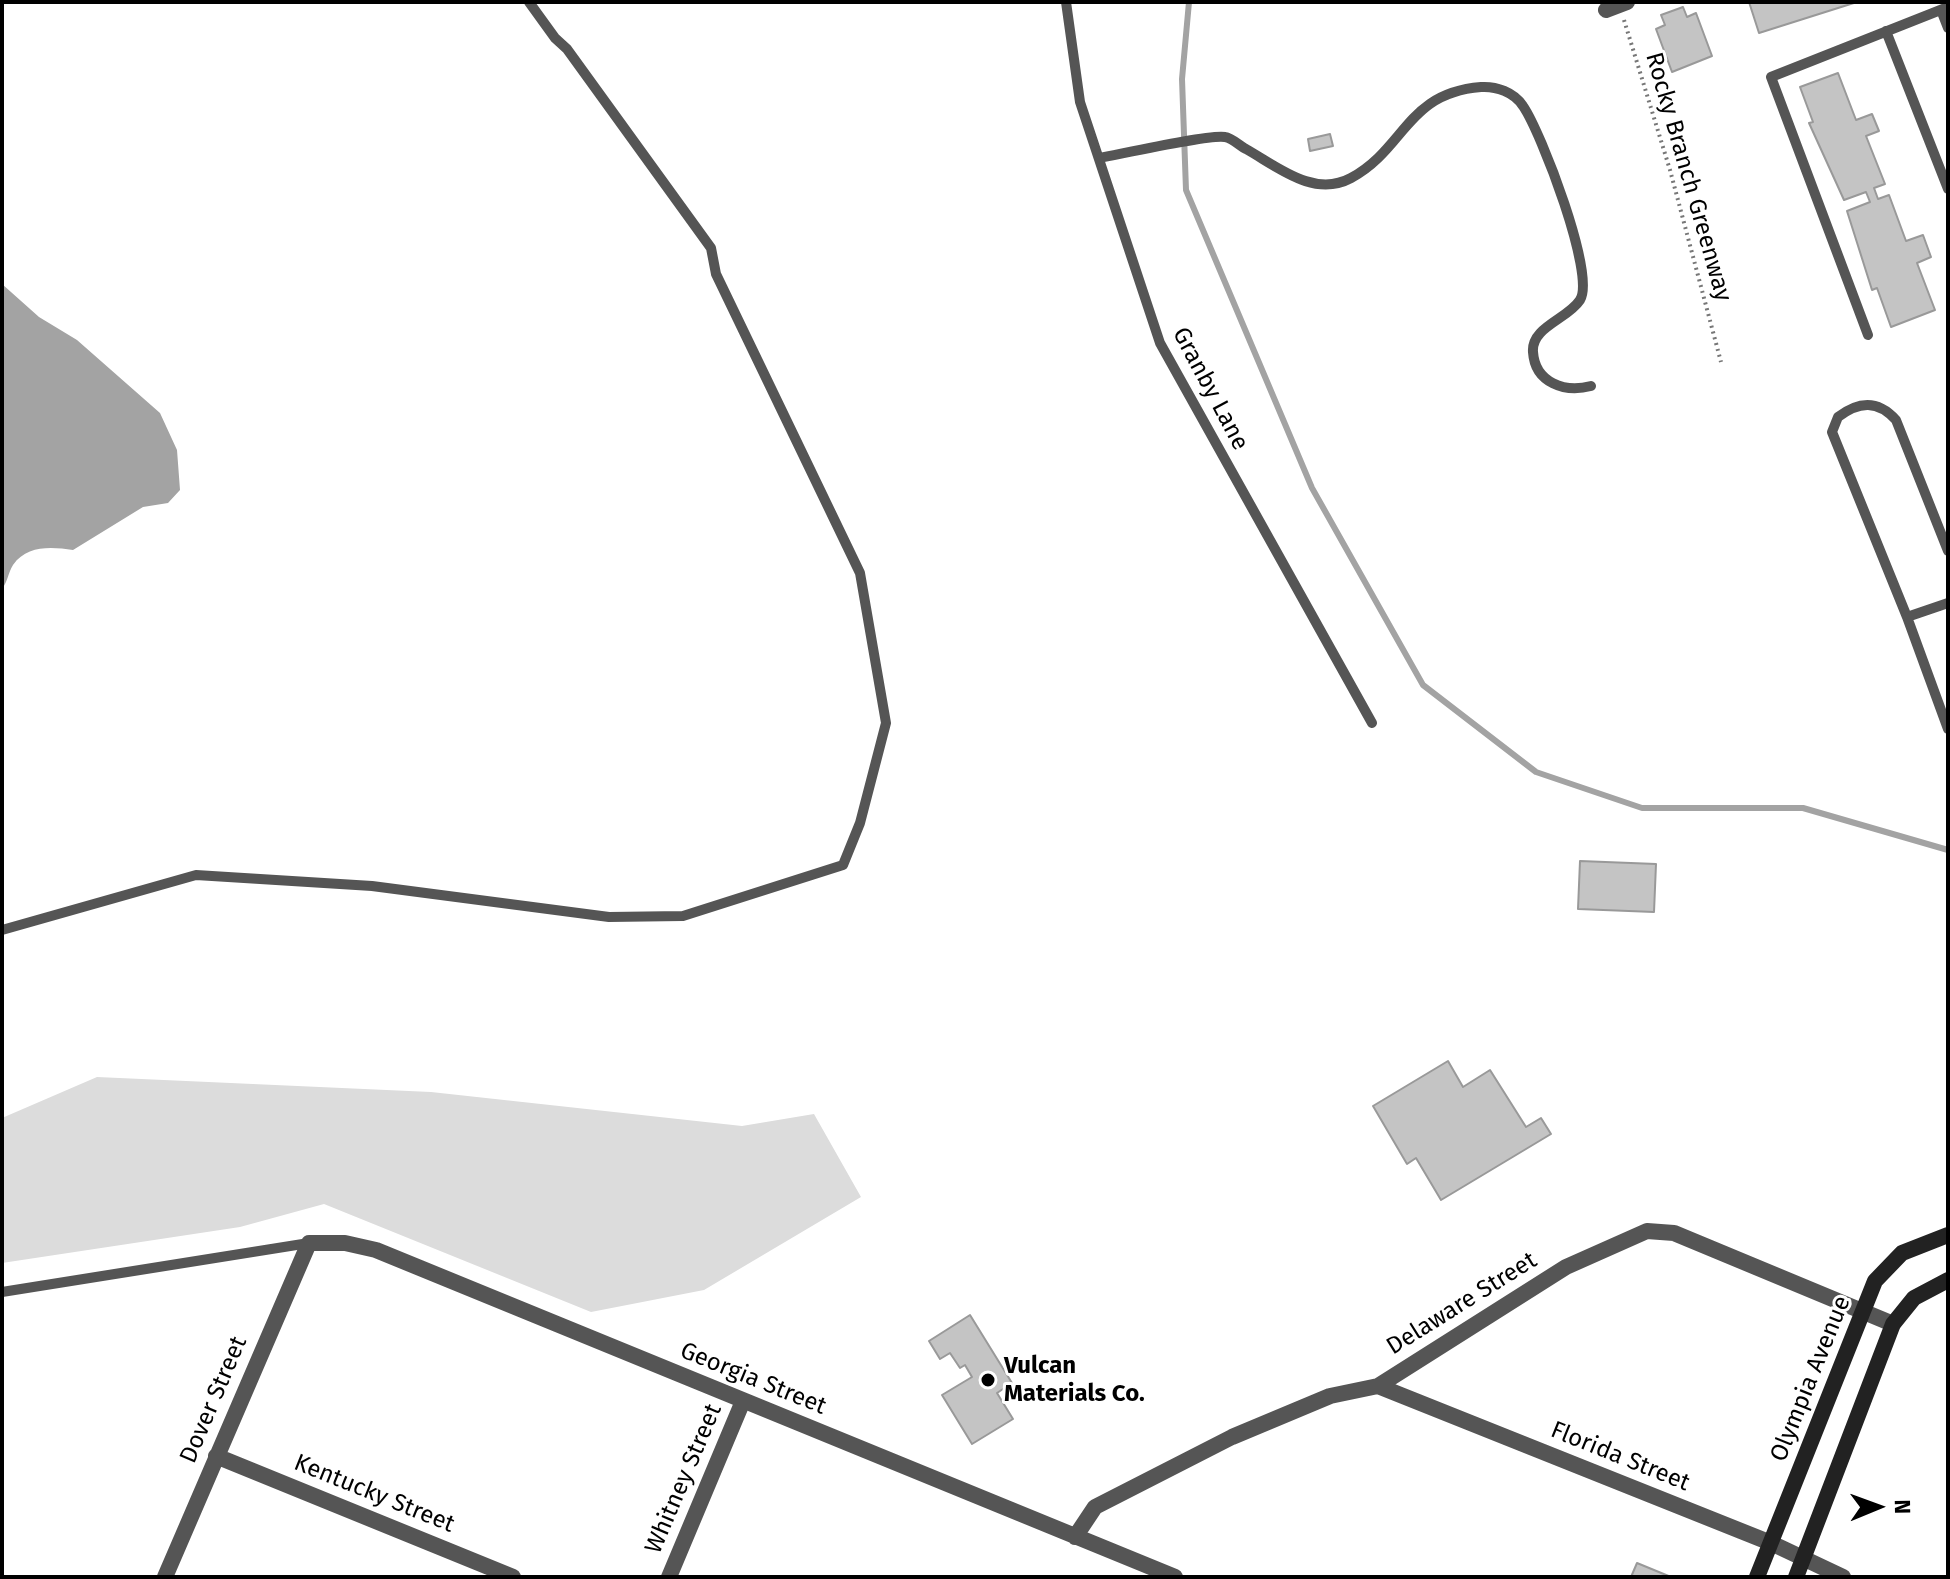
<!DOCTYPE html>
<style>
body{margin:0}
#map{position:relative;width:1950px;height:1579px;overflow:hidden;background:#fff;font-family:"Fira Sans",sans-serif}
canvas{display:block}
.frame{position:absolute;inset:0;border:4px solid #000;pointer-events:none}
.north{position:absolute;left:1838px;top:1467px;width:80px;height:80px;-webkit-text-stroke:6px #fff;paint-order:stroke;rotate:89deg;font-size:22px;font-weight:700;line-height:32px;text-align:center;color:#000}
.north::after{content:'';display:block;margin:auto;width:28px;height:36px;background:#000;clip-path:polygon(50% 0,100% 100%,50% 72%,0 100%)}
</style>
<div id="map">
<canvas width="1950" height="1579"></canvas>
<div class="frame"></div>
<div class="north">N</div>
</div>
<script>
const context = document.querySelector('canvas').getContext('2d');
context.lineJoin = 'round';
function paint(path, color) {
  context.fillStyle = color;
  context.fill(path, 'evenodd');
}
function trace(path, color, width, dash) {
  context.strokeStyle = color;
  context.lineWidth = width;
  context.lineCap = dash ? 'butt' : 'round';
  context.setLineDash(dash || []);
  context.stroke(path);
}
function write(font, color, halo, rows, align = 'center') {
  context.font = font + ' "Fira Sans",sans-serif';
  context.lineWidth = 6;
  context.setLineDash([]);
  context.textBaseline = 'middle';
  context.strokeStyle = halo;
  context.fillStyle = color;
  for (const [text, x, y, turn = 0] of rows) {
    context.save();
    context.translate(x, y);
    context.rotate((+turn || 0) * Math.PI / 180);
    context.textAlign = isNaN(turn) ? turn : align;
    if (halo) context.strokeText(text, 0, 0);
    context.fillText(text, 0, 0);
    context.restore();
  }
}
const green = new Path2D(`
 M 97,1077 L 431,1092 L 742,1126 L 814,1114 L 861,1197 L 704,1290 L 591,1312 L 324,1204 L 240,1227 L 2,1263 L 2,1118 Z`);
const water = new Path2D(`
 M 2,284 L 39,317 L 77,340 L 160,413 L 177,450 L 180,490 L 168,503 L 143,507 L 73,550 C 51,547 27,545 13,565 C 8,573 8,581 2,589 Z`);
const stream = new Path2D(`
 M 1189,2 L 1182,79 L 1186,190 L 1312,488 L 1423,685 L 1536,772 L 1642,808 L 1803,808 L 1948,850`);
const building = new Path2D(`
 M 1749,2 L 1857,2 L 1759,33 Z
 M 1683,7 L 1687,17 L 1696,13 L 1712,56 L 1672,72 L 1656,29 L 1665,25 L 1661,15 Z
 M 1838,73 L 1856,120 L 1872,114 L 1879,131 L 1866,136 L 1885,184 L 1874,188 L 1878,199 L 1889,195 L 1906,241 L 1923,235 L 1931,257 L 1917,263 L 1935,310 L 1891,327 L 1877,288 L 1872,290 L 1847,211 L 1870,202 L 1866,192 L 1844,200 L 1809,123 L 1813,122 L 1800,87 Z
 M 1330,134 L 1333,146 L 1310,151 L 1308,139 Z
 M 1580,861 L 1656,864 L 1654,912 L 1578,909 Z
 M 1448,1061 L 1463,1087 L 1490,1070 L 1526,1127 L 1541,1118 L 1551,1134 L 1441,1200 L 1416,1158 L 1407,1164 L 1373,1106 Z
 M 970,1315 L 1012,1383 L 997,1393 L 1013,1419 L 972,1444 L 942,1395 L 972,1377 L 965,1365 L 960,1368 L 950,1353 L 940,1359 L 929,1341 Z
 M 1637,1563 L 1671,1577 L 1631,1577 Z`);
const path = new Path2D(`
 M 1624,20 L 1670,170 L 1721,362`);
const service = new Path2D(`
 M 1066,2 L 1080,102 L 1160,343 L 1372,723
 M 1941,10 L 1948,28
 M 1886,31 L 1948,189
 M 1099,158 C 1121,154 1210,134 1225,137 C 1232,138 1240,146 1246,149 C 1278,167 1314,198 1351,178 C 1406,148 1406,93 1481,87 C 1496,86 1514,92 1523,106 C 1541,132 1596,275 1580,300 C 1568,319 1531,327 1533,352 C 1535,383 1565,393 1591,386
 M 1868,335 L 1771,77 L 1948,7
 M 1948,603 L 1907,617 L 1948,729
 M 1907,617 L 1832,432 L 1838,417 C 1859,401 1878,400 1896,420 L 1948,551
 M 2,930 L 196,875 L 372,886 L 609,917 L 683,916 L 843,865 L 860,823 L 886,723 L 860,573 L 716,274 L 711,248 L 567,49 L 555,38 L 529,2
 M 2,1292 L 309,1243`);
const minor = new Path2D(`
 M 1606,10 L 1627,2
 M 1378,1386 L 1771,1543 L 1843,1577
 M 216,1456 L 513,1577
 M 1075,1537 L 1095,1507 L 1232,1437 L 1330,1396 L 1378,1386 L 1566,1267 L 1647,1231 L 1674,1233 L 1893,1324
 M 165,1577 L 309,1243 L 345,1243 L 376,1250 L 1175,1577
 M 669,1577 L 743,1401`);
const secondary = new Path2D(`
 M 1757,1577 L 1875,1281 L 1902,1253 L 1948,1235
 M 1796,1577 L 1893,1324 L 1914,1298 L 1948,1280`);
const markers = [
 [988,1380,8,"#000"]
];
const streetNames = [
 ["Rocky Branch Greenway",1688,177,74],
 ["Granby Lane",1210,389,62],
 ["Delaware Street",1462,1304,-32],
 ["Georgia Street",753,1379,22],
 ["Olympia Avenue",1811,1379,-68],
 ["Dover Street",214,1400,-67],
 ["Florida Street",1620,1457,22],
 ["Whitney Street",684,1479,-67],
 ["Kentucky Street",374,1494,22]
];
const poiNames = [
 ["Vulcan",1004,1366],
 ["Materials Co.",1004,1394]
];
paint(green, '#dcdcdc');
paint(water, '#a3a3a3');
trace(stream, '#a3a3a3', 6);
paint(building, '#c4c4c4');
trace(building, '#999', 2);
trace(path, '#777', 4, [2, 4]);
trace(service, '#555', 10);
trace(minor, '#555', 16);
trace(secondary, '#222', 16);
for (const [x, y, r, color] of markers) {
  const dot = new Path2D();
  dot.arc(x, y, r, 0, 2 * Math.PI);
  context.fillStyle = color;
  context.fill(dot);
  trace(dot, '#fff', 3);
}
write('24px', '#000', '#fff', streetNames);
write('bold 24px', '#000', '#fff', poiNames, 'left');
</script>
